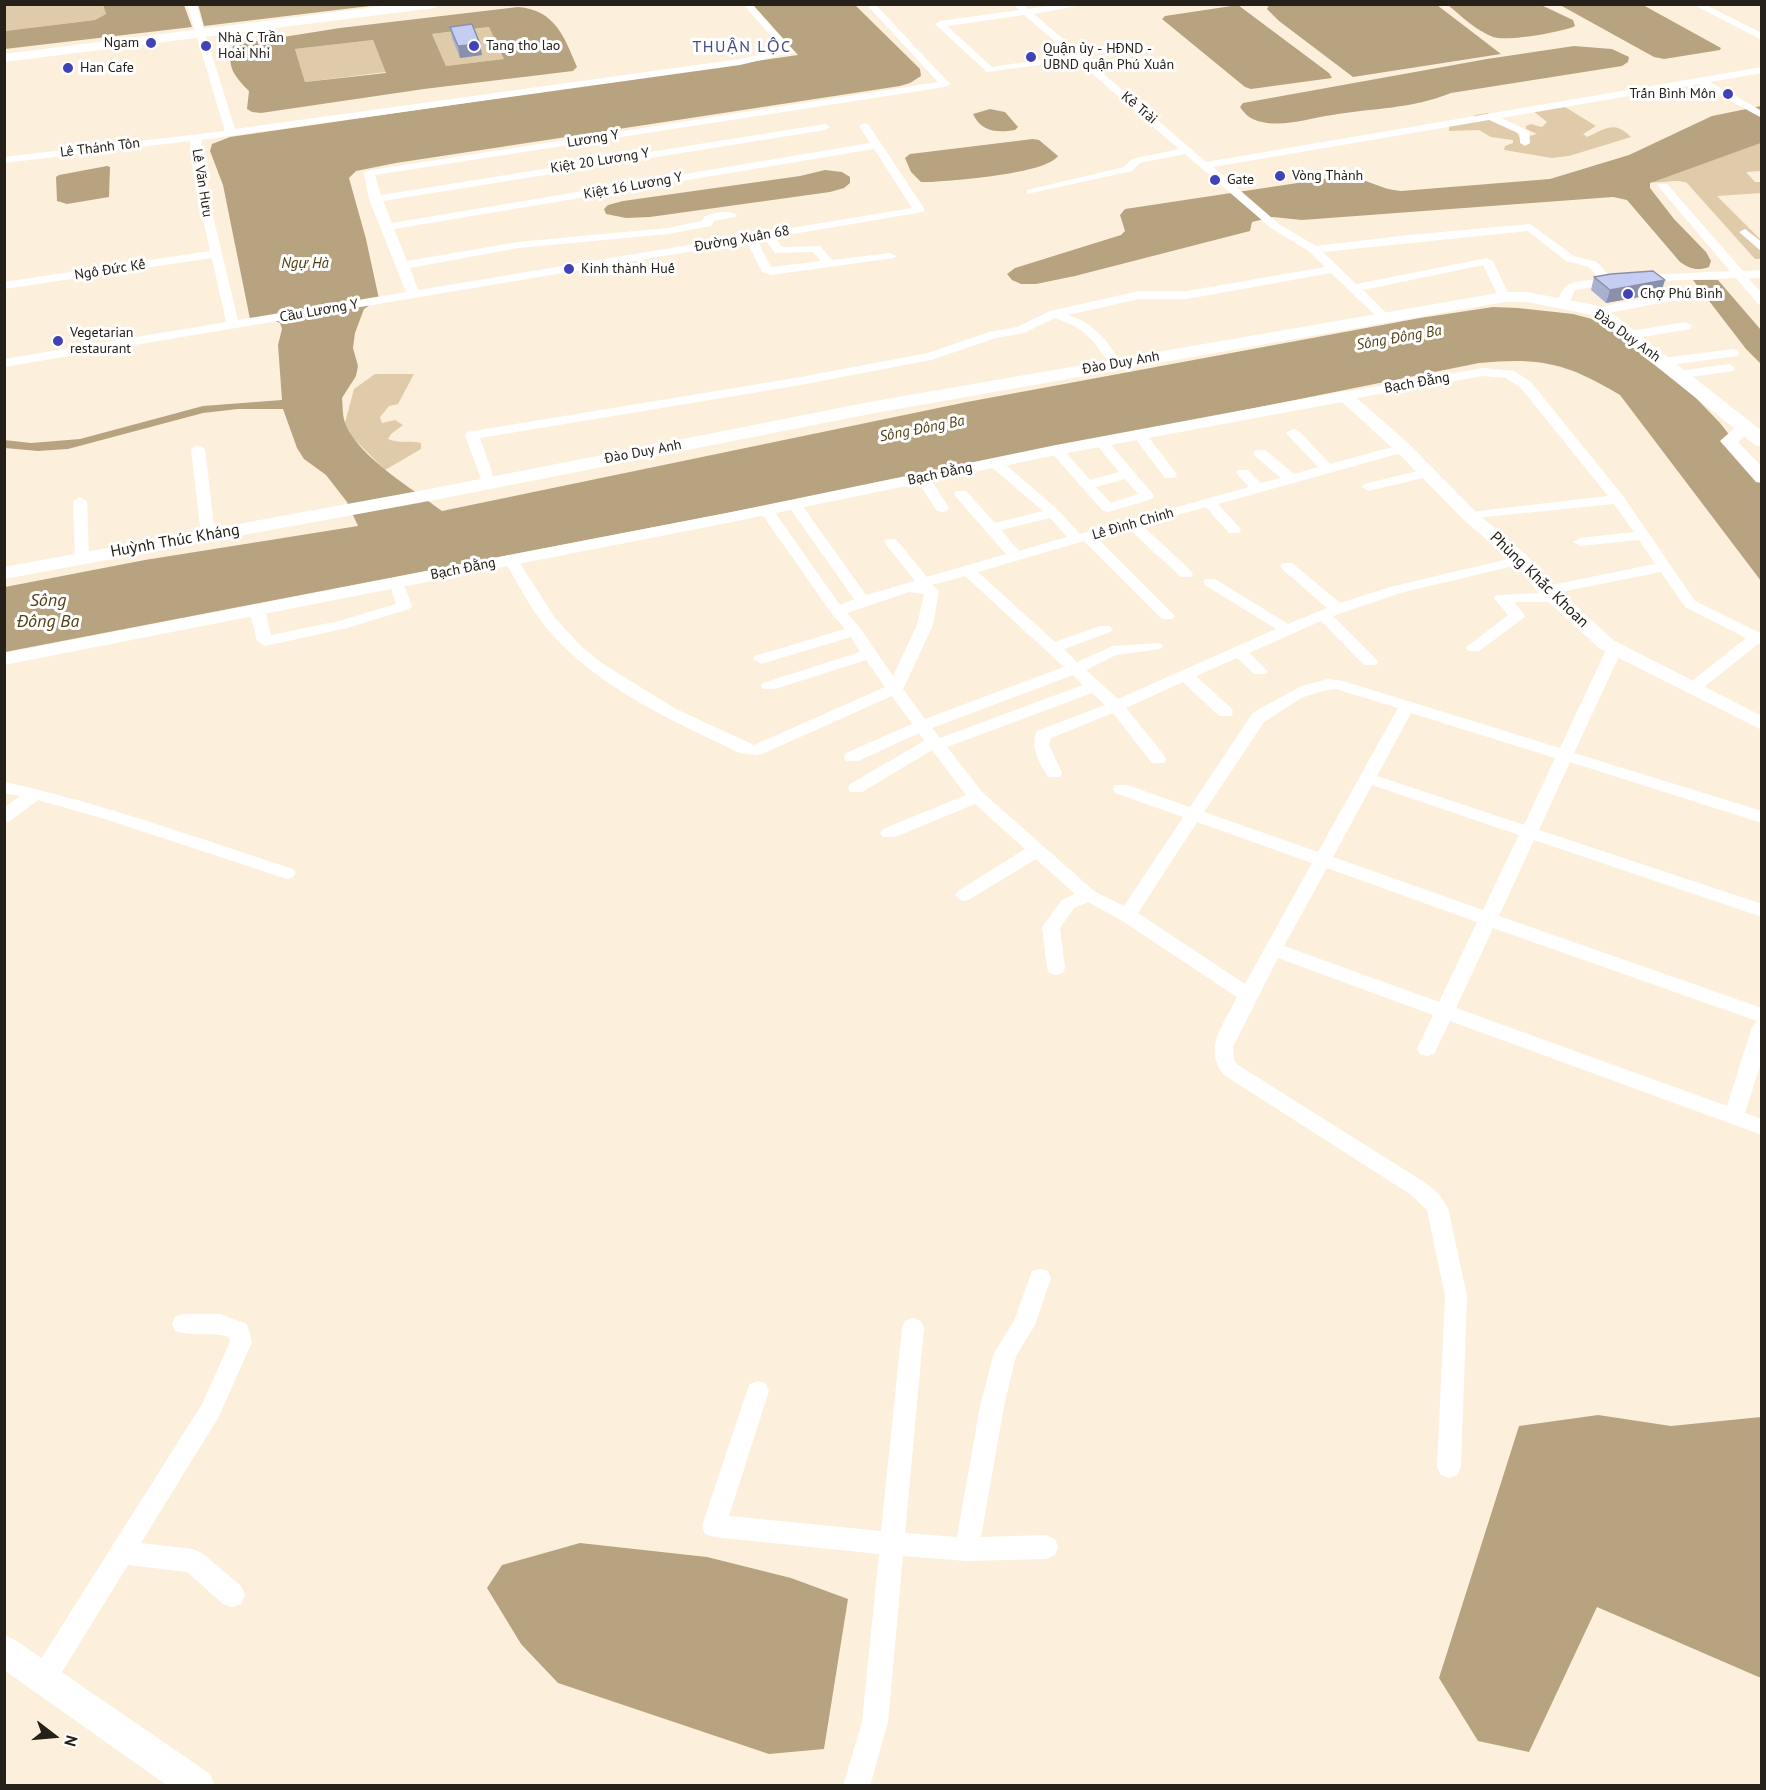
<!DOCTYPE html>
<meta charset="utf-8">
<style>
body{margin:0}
#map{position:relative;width:1766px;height:1790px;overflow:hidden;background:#fcf0dc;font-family:"PT Sans",sans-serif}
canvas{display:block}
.frame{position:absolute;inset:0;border:6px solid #252019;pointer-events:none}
.north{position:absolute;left:24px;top:1706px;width:60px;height:60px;-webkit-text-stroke:4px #fff;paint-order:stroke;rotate:106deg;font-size:16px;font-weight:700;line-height:24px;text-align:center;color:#252019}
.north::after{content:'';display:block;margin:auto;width:21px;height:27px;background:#252019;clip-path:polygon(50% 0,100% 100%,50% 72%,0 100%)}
</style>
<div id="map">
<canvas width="1766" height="1790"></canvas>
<div class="frame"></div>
<div class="north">N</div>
</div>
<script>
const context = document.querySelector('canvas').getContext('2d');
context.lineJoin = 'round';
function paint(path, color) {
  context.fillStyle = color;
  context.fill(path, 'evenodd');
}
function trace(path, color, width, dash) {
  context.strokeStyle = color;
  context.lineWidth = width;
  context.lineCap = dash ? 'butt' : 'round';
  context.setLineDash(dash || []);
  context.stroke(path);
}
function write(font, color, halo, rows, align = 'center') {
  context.font = font + ' "PT Sans",sans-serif';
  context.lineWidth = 6;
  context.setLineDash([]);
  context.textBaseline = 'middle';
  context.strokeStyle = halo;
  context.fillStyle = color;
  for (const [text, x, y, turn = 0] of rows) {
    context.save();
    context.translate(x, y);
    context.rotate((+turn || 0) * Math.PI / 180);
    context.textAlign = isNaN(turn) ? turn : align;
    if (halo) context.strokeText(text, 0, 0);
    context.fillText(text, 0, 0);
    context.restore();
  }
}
const green = new Path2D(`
 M 5,5 L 103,5 L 106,14 L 95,20 L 5,31 Z
 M 489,27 L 505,59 L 446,66 L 432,34 Z
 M 373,40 L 386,72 L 305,82 L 295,49 Z
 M 1560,104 L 1596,126 L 1583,134 L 1587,137 C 1606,129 1614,120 1631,137 L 1569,156 L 1552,158 L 1504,150 L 1505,146 L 1513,143 L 1513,140 L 1491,137 L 1479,130 L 1449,131 L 1449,125 L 1472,119 L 1475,115 L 1488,113 L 1517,132 L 1520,139 L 1537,134 L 1526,129 L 1526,126 L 1531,124 L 1542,127 L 1547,122 L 1532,110 Z
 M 1761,143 L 1761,171 L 1746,172 L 1755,182 L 1761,182 L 1761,193 L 1717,196 L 1761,240 L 1761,259 L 1755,259 L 1687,183 C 1676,178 1662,184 1650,182 Z
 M 375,374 L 414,374 L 398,404 L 389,406 L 380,417 L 382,423 L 395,420 L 403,425 L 391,434 L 388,439 C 400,444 409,440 421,443 L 421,449 L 385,470 L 352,437 L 345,423 L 354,389 Z`);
const water = new Path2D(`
 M 198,4 L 378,4 L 378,5 L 204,26 Z
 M 103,5 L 184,5 L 192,27 L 5,49 L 5,31 L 95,20 L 106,14 Z
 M 753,5 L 855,5 L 915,64 L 920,69 L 921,76 L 910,83 L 900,86 L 396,163 L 356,171 L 349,178 L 366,239 L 379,299 L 364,309 L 355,333 L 353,348 L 358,366 L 356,376 L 342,398 C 343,406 342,417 346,425 C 359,457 414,490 442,511 L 967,402 L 1420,318 L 1493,307 L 1518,308 L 1573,314 L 1596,320 L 1617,332 L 1696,398 L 1720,423 L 1761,475 L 1761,581 L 1620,395 C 1567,363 1540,357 1479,363 L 867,486 L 5,652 L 5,587 L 145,560 L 358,526 L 347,502 L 326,475 L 304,459 L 297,448 L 283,409 L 238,409 L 203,413 L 68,449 L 38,451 L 5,448 L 4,440 L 31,443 L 80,439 L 203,406 L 282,400 L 278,345 L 282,329 L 280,323 L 273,320 L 250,319 L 223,185 L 210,151 L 212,144 L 230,137 L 798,55 Z
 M 1238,5 L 1329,73 L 1332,78 L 1251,89 L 1245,87 L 1162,19 L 1165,16 Z
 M 1269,5 L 1437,5 L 1501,54 L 1353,77 L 1279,21 L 1267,9 Z
 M 1448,5 L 1541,5 L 1573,20 L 1575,26 C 1563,32 1506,42 1493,37 C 1477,31 1461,16 1448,5 Z
 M 1560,5 L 1643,5 L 1721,48 L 1720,50 L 1664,59 L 1654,57 Z
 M 518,7 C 555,10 564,36 577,67 L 573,71 L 424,89 L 261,113 L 252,112 L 247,109 L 249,91 C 236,78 225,66 233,46 L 239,44 L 340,28 ZM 489,27 L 504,59 L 446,66 L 432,34 ZM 373,40 L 386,73 L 305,82 L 295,49 Z
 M 1574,46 L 1612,49 L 1629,57 L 1628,62 L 1622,66 L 1451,93 C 1412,109 1373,108 1332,115 C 1310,118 1285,127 1262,122 C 1252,120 1246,116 1240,107 L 1243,103 L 1487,59 Z
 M 1761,106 L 1761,143 L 1650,183 L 1650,188 L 1674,219 L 1706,252 L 1711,261 L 1709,267 C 1697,271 1690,269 1680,262 L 1627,200 L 1613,197 L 1302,220 L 1273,217 L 1252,222 L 1250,231 L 1075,276 L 1036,284 L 1021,284 L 1012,280 L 1007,274 L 1015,268 L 1121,235 L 1125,231 L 1120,215 L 1125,209 L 1344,176 C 1365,177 1380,190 1401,191 L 1550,179 L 1629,155 L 1712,116 Z
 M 990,109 L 1005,112 L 1018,127 L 1015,130 C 997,133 981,132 973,114 Z
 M 1033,139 L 1039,140 L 1058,156 C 1045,174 957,180 932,182 L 921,182 L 911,172 L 905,158 L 910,154 Z
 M 107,166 L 110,167 L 109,197 L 67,204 L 57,201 L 56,177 L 59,175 Z
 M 825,170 L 842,172 L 850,177 L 850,183 L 844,188 L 830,192 L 650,217 L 626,218 L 606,214 L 604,209 L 608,205 L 623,201 L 800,176 Z
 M 1693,280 L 1718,280 L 1761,330 L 1761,364 L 1746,349 Z
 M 1598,1415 L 1671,1426 L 1761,1417 L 1761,1678 L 1597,1607 L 1529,1752 L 1478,1741 L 1439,1678 L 1519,1426 Z
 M 580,1543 L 707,1557 L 791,1578 L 848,1599 L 824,1749 L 769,1754 L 558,1683 L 521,1644 L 487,1588 L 502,1565 Z`);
const minor = new Path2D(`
 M 187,4 L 196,4 L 235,129 L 740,59 L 783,50 L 743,4 L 752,4 L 794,52 L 740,65 L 201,140 L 204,179 L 238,320 L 406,292 L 369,199 L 364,173 L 365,171 L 938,82 L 866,4 L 875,4 L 950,84 L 945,87 L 375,175 L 381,195 L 825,124 L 830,127 L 825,130 L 383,201 L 392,223 L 870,143 L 859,126 L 864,123 L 868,124 L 925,210 L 923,212 L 775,237 L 782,247 L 820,246 L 832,260 L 890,253 L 896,256 L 894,258 L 771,275 L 762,272 L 747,242 L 4,367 L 4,359 L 226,322 L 212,258 L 4,289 L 4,282 L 210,251 L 194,179 L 190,141 L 4,163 L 4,157 L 225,131 ZM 874,149 L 912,208 L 418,290 L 410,268 L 518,248 L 668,234 L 711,226 L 714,221 L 735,217 L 737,215 C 729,209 714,213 705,216 L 702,221 L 668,228 L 518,242 L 407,261 L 394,229 ZM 765,239 L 775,253 L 813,252 L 821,261 L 771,267 L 757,240 Z
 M 1013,4 L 1023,4 L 1028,9 L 1061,4 L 1088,4 L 1034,14 L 1206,162 L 1762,67 L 1762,73 L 1710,82 L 1762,111 L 1762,118 L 1699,84 L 1501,118 L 1529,131 L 1530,143 L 1525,146 L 1520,143 L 1520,134 L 1489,120 L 1213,167 L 1279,224 L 1316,246 L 1409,235 L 1530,224 L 1574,256 L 1597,262 L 1610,277 L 1730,271 L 1658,186 L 1659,184 L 1667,184 L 1743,271 L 1762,270 L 1762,278 L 1748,278 L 1762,293 L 1762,304 L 1758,304 L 1736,278 L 1660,281 L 1607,285 L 1575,290 L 1568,306 L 1560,306 L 1558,303 C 1562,279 1578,282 1599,279 L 1589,267 L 1566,261 L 1528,231 L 1323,252 L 1356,284 L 1487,258 L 1493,261 L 1510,297 L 1504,301 L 1500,300 L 1483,265 L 1363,290 L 1390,317 L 1384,321 L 1380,320 L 1331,273 L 1187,299 L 1139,299 L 1068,315 C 1096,324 1106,340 1122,364 L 1120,367 L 1112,367 C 1091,339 1089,330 1055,318 L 1024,333 L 996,338 L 931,360 L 795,386 L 480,438 L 496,484 L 494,487 L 484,487 L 465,435 L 467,432 L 795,378 L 928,353 L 989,332 L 1017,327 L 1050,311 L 1139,291 L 1187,291 L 1325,267 L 1310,252 L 1271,228 L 1185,154 L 1140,163 L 1132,171 L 1027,194 L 1027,190 L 1124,167 L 1132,159 L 1179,149 L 1076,60 L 987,72 L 935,24 L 940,21 L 1019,10 ZM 1024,15 L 1071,55 L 992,67 L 947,26 Z
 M 1692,4 L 1704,4 L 1762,33 L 1762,40 Z
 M 1745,229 L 1762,242 L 1762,252 L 1739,232 Z
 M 1677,292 L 1681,293 L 1681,299 L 1598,315 L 1592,311 L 1598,307 Z
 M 1686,322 L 1692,326 L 1690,329 L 1630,339 L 1624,335 L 1630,331 Z
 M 1733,349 L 1737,350 L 1739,353 L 1737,356 L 1663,366 L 1657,362 L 1663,358 Z
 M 1729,364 L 1735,368 L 1733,371 L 1678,379 L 1672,375 L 1678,371 Z
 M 1483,368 L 1514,371 L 1531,382 L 1623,496 L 1695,601 L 1762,634 L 1762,645 L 1758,644 L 1698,692 L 1686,692 L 1684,689 L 1686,686 L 1746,638 L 1685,607 L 1661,572 L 1555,593 L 1562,597 L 1554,602 L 1514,602 L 1525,616 L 1522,619 L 1479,651 L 1469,651 L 1466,648 L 1469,645 L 1508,615 L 1494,598 L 1497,595 L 1541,593 L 1540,590 L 1542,587 L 1655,564 L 1639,540 L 1580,546 L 1573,542 L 1580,538 L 1634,532 L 1614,504 L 1465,519 L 1463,516 L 1465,513 L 1470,512 L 1608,496 L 1521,388 L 1506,378 L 1483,376 L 1345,400 L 1338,396 L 1345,392 Z
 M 1293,429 L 1298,430 L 1330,464 L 1403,444 L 1410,448 L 1408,451 L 1218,504 L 1239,527 L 1241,530 L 1239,533 L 1229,533 L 1206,507 L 1142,525 L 1191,571 L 1193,574 L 1191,577 L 1181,577 L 1129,529 L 1097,538 L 1175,616 L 1172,619 L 1162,619 L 1084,541 L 978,572 L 1055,642 L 1100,626 L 1110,626 L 1113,629 L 1110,632 L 1064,649 L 1077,662 L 1113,646 L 1160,643 L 1163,646 L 1160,649 L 1116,655 L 1086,670 L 1118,699 L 1276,629 L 1205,585 L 1203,582 L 1205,579 L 1215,579 L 1288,624 L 1327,608 L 1282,569 L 1280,566 L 1282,563 L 1292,563 L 1340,603 L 1390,587 L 1521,556 L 1528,560 L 1526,563 L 1400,593 L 1333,616 L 1376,659 L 1378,662 L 1376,665 L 1364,665 L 1321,621 L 1249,653 L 1268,671 L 1266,674 L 1254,674 L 1237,658 L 1196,676 L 1231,708 L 1233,712 L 1231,716 L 1219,716 L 1183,682 L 1126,708 L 1164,755 L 1166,759 L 1164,763 L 1152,763 L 1113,713 L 1051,738 L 1049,745 L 1062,773 L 1060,777 L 1048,777 C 1040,764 1029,746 1037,731 L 1105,705 L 1092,693 L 947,747 L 983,793 L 1094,891 L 1124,906 L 1183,817 L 1115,793 L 1113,789 L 1115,785 L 1127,785 L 1190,807 L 1252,714 L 1259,709 L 1302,686 L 1328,679 L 1343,681 L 1560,748 L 1606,650 L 1614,645 L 1619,647 L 1622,650 L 1574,753 L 1762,811 L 1762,823 L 1570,762 L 1539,830 L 1762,904 L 1762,917 L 1534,840 L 1499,916 L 1762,1008 L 1762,1060 L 1745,1113 L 1762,1119 L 1762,1135 L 1450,1021 L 1434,1054 L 1427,1056 L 1420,1054 L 1417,1049 L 1433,1015 L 1278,958 L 1233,1047 L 1234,1060 L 1238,1065 L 1424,1182 L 1438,1193 L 1448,1208 L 1467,1296 L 1461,1467 L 1457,1475 L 1449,1478 L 1441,1475 L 1437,1467 L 1445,1296 L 1427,1210 L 1410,1194 L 1224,1075 C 1202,1048 1224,1024 1237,997 L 1121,920 L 1088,902 L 1074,908 L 1060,928 L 1065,968 L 1063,973 L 1056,975 L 1049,973 L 1047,968 L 1042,927 L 1062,900 L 1075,894 L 1036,859 L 970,899 L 964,901 L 958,899 L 955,895 L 958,891 L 1025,849 L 975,804 L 895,837 L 883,837 L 880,833 L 883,829 L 966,795 L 932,750 L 862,792 L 850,792 L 848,788 L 850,784 L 924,741 L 919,733 L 858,761 L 846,761 L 844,757 L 846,753 L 912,724 L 892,696 L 762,754 L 756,755 L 740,753 C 671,720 595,687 545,626 C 529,606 517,582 504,560 L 506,557 L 516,557 L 555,618 L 581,646 L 603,664 L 676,709 L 754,745 L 885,687 L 866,660 L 775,689 L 763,689 L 761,686 L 763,683 L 860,652 L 851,637 L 761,664 L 753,659 L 755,656 L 845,629 L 832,614 L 759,510 L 761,507 L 771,507 L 840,605 L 854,599 L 787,504 L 789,501 L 799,501 L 866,595 L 915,581 L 884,542 L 886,539 L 896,539 L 927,577 L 1006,554 L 956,497 L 954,494 L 956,491 L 966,491 L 995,523 L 1043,511 L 989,465 L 987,462 L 989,459 L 999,459 L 1058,510 L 1080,534 L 1249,487 L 1236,473 L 1238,470 L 1248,470 L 1261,483 L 1281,478 L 1255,456 L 1253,453 L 1255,450 L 1265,450 L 1294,474 L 1318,467 L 1286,433 ZM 1050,518 L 1067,537 L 1019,551 L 1001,530 ZM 965,576 L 1064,667 L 925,719 L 903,689 L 933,625 L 939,590 L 932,585 ZM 909,592 L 924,594 L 917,625 L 893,676 L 860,628 L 847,613 ZM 1073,675 L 1083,685 L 940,738 L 932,728 ZM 1336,689 L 1398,708 L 1318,852 L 1204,812 L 1264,722 L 1301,698 L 1322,691 ZM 1411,713 L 1555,758 L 1524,825 L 1377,776 ZM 1372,785 L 1519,835 L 1483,910 L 1333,857 ZM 1197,822 L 1312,863 L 1245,984 L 1138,913 ZM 1327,868 L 1477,922 L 1439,1002 L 1284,946 ZM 1493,928 L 1757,1021 L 1752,1027 L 1727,1106 L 1456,1008 Z
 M 1139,430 L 1144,431 L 1175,472 L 1177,475 L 1175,478 L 1165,478 L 1134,437 L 1132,434 L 1134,431 Z
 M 1101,438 L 1106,439 L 1152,493 L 1154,496 L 1152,499 L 1108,512 L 1103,511 L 1049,450 L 1051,447 L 1061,447 L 1090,480 L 1119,472 L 1094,442 ZM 1125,479 L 1138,494 L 1111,503 L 1096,487 Z
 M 198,445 L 205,449 L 215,535 L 208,539 L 201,535 L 191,449 Z
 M 1426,469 L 1433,473 L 1431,476 L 1369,491 L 1362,487 L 1364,484 Z
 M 922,473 L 927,474 L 949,508 L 947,511 L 942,512 L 937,511 L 915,477 Z
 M 80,497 L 87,501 L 89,558 L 82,562 L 75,558 L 73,501 Z
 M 396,578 L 403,582 L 412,606 L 409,609 L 347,628 L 265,646 L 257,641 L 249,609 L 252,606 L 262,606 L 265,609 L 271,635 L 339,621 L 396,604 L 389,582 Z
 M 4,782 C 102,803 197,838 293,869 L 296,873 L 293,877 L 287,879 L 105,819 L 38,800 L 10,821 L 4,823 L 4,808 L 20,796 L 4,793 Z
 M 1040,1269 L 1048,1271 L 1051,1278 L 1035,1325 L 1016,1356 L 1004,1406 L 981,1537 L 1046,1535 L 1055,1539 L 1058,1547 L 1055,1555 L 1046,1559 L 967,1561 L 903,1556 L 888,1722 L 870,1786 L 843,1786 L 862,1722 L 879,1554 L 714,1537 L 705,1534 L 702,1526 L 747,1391 L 750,1384 L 758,1381 L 766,1384 L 769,1391 L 729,1516 L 881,1531 L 902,1328 L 905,1321 L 913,1318 L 921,1321 L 924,1328 L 905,1533 L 957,1537 L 980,1406 L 994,1353 L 1014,1321 L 1032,1271 Z
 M 183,1314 L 220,1314 L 247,1324 L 252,1342 L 218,1418 L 141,1543 L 193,1549 L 202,1553 L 241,1586 L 245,1595 L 241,1604 L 232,1607 L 223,1604 L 187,1572 L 128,1565 L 52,1688 L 43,1692 L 34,1688 L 30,1679 L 34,1670 L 202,1404 L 230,1342 L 229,1337 C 211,1331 193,1337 175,1331 L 172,1324 L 175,1317 Z`);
const tertiary = new Path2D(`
 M 1345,391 L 1351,393 L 1409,444 L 1476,512 L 1527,556 L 1554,586 L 1613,640 L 1762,716 L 1762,730 L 1599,648 L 1540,594 L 1515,564 L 1464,520 L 1397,452 L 1342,402 L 1056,455 L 727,523 L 4,665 L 4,653 L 727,513 L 1056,445 Z
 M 1745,423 L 1753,428 L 1738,442 L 1762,467 L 1762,483 L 1756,482 L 1720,441 L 1739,424 Z
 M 4,1635 L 15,1640 L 210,1774 L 215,1786 L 168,1786 L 4,1670 Z`);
const secondary = new Path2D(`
 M 399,4 L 440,4 L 434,8 L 4,62 L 4,54 Z
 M 1504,292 L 1527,292 L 1604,307 L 1762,431 L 1762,447 L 1755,445 L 1592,315 L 1527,302 L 1504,302 L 875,413 L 440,499 L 4,579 L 4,567 L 440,487 L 875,401 Z`);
const wall = new Path2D(`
 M 450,27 L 482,55 L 460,58 L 452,38 Z
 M 1594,277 L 1661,293 L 1606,303 L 1591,290 Z`);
const shadedWall = new Path2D(`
 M 480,44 L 482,55 L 460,58 L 458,46 Z
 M 1665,280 L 1661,293 L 1606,303 L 1610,290 Z`);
const building = new Path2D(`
 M 472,24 L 480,44 L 458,46 L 450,27 Z
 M 1653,271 L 1665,280 L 1610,290 L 1594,277 L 1611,274 Z`);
const markers = [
 [151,43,6,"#4242b7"],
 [206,46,6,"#4242b7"],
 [474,46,6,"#4242b7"],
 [1031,57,6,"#4242b7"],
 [68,68,6,"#4242b7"],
 [1728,94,6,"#4242b7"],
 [1280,176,6,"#4242b7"],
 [1215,180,6,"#4242b7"],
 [569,269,6,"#4242b7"],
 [1628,294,6,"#4242b7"],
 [58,341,6,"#4242b7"]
];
const farPoinames = [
 ["Nhà C Trần",218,38],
 ["Hoài Nhi",218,54],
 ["Ngam",139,43,"right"],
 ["Tang tho lao",486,46],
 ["Quận ủy - HĐND -",1043,49],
 ["UBND quận Phú Xuân",1043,65],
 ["Han Cafe",80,68],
 ["Trấn Bình Môn",1716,94,"right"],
 ["Vòng Thành",1292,176],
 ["Gate",1227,180],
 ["Kinh thành Huế",581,269],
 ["Chợ Phú Bình",1640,294],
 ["Vegetarian",70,333],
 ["restaurant",70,349]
];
const farStreetnames = [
 ["Kẻ Trài",1139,108,40],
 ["Lương Y",593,139,-9],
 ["Lê Thánh Tôn",100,148,-7],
 ["Kiệt 20 Lương Y",600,161,-9],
 ["Lê Văn Hưu",202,183,81],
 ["Kiệt 16 Lương Y",633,186,-10],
 ["Đường Xuân 68",742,239,-10],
 ["Ngô Đức Kế",110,270,-9],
 ["Cầu Lương Y",319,311,-10],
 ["Đào Duy Anh",1627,336,36],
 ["Đào Duy Anh",1121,363,-10],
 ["Bạch Đằng",1417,383,-10],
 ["Đào Duy Anh",643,452,-11],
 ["Bạch Đằng",940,474,-12],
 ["Lê Đình Chinh",1133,524,-16],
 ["Bạch Đằng",463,569,-11]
];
const farWaternames = [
 ["Ngự Hà",305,264],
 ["Sông Đông Ba",1399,338,-10],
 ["Sông Đông Ba",922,429,-11]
];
const farQuarternames = [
 ["THUẬN LỘC",742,47]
];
const streetNames = [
 ["Huỳnh Thúc Kháng",175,541,-10],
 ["Phùng Khắc Khoan",1539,580,44]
];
const waterNames = [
 ["Sông",48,601],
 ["Đông Ba",48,622]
];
paint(green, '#dfcaa9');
paint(water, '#b8a381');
paint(minor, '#fff');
paint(tertiary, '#fff');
paint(secondary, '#fff');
paint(wall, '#a9b0d0');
paint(shadedWall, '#8a90a9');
paint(building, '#c5cdf2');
trace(building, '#8a90a9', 1.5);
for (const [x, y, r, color] of markers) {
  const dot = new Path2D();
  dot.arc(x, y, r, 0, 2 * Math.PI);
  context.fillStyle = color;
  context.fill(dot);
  trace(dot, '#fff', 2);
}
write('14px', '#252019', '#fff', farPoinames, 'left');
write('14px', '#252019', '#fff', farStreetnames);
write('italic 15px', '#543d12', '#fff', farWaternames);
context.letterSpacing = '1.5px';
write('16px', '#444b88', '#fff', farQuarternames);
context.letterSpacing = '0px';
write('16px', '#252019', '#fff', streetNames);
write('italic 18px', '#543d12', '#fff', waterNames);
</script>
